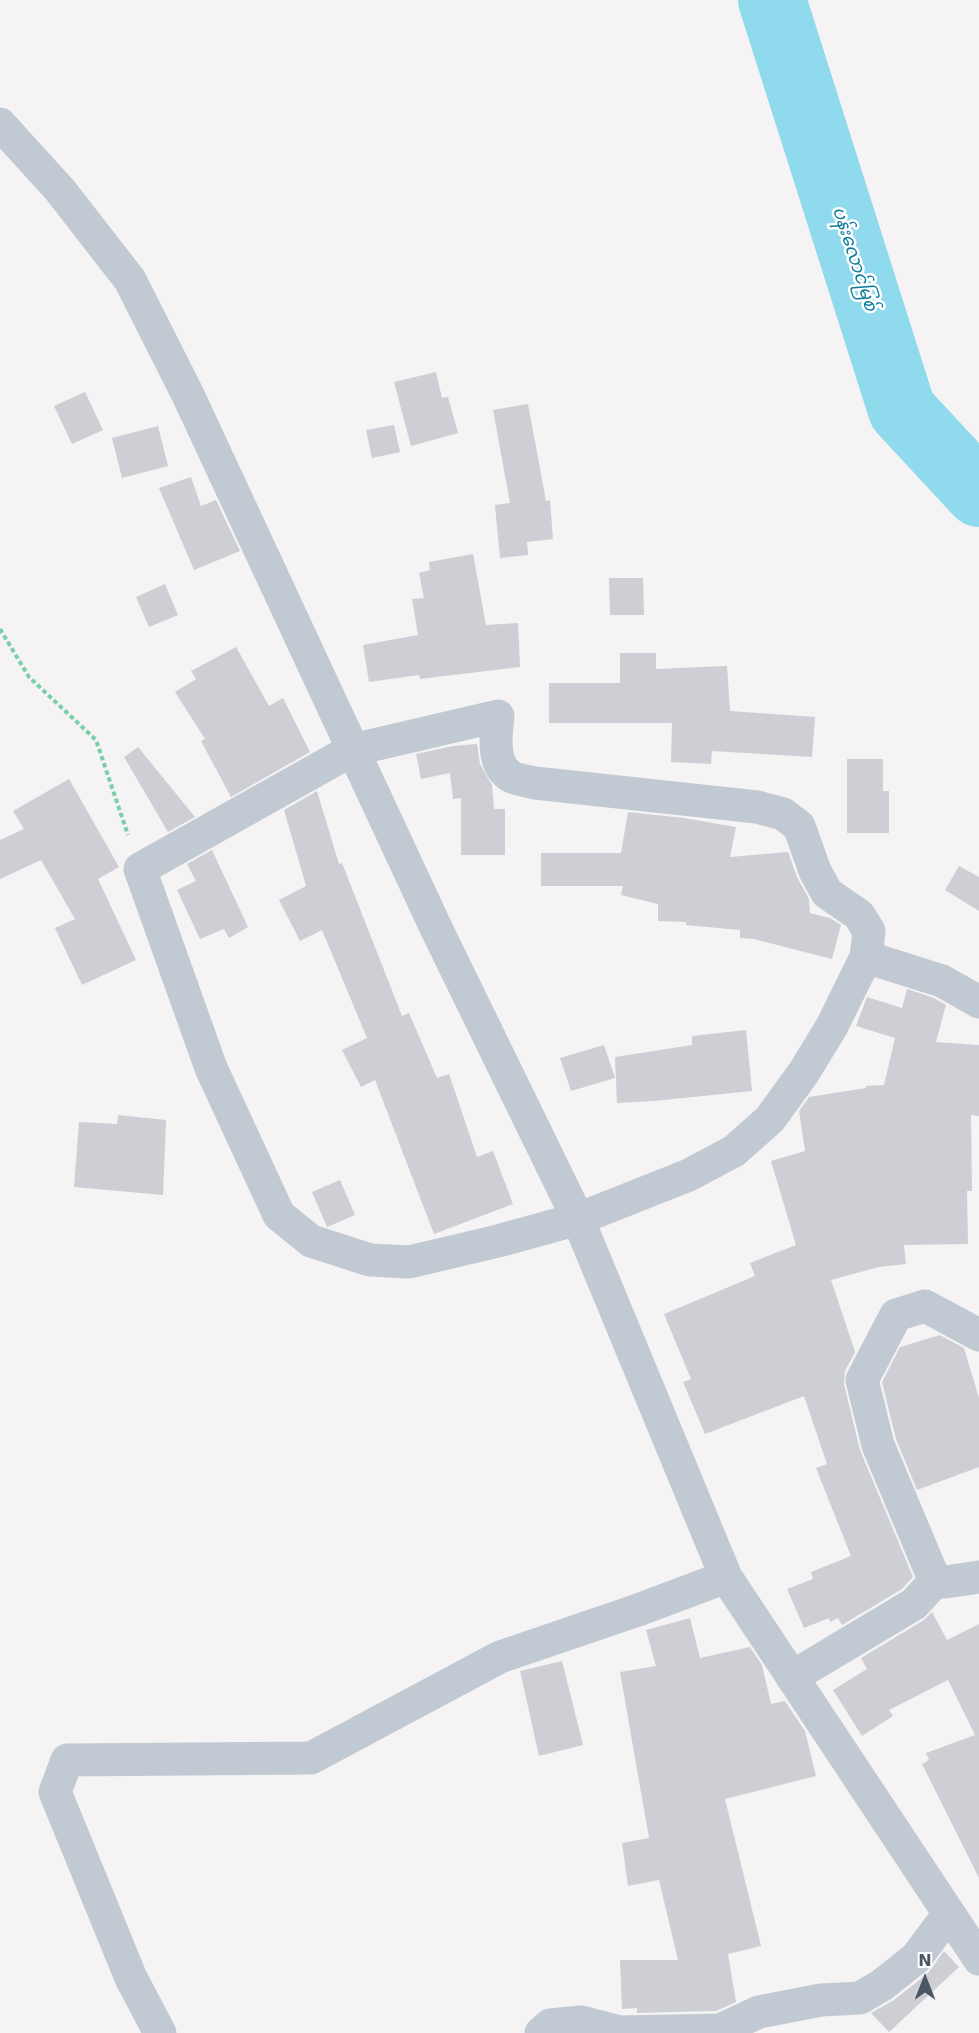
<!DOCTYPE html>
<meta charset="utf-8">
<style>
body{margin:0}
#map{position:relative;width:979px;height:2033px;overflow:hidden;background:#f5f3f3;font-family:"DejaVu Sans",sans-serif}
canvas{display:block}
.north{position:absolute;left:895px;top:1949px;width:60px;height:60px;-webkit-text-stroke:4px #fff;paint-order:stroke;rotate:0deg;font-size:16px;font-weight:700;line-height:24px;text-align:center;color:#4a5661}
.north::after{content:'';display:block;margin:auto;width:21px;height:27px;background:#4a5661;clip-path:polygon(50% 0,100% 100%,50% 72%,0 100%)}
</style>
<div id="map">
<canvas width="979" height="2033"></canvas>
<div class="north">N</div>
</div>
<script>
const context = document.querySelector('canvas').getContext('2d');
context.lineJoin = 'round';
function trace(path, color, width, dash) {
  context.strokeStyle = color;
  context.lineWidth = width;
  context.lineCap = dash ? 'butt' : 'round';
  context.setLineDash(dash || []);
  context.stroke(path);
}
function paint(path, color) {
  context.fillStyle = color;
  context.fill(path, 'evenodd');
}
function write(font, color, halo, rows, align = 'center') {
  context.font = font + ' "DejaVu Sans","Noto Sans Myanmar",sans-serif';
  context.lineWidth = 5;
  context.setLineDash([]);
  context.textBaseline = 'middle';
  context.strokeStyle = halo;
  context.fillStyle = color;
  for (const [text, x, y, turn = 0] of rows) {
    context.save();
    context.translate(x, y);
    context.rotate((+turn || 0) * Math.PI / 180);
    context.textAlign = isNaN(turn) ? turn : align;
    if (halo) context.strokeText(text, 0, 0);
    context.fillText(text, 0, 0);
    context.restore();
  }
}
const river = new Path2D(`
 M 772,0 L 902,410 L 979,493`);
const building = new Path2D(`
 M 436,372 L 442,398 L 448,397 L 458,433 L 411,446 L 394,382 Z
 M 85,392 L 103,430 L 72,444 L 54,406 Z
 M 528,404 L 546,501 L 550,500 L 553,539 L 527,542 L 528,555 L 500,558 L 495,505 L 510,503 L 493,410 Z
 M 394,425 L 400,452 L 372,458 L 366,430 Z
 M 158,426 L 168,466 L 122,478 L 112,438 Z
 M 191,477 L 201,506 L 216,500 L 240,551 L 194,570 L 159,488 Z
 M 473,554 L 486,625 L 518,623 L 520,667 L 420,679 L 419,675 L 369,682 L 363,645 L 418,635 L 412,599 L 424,598 L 419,573 L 430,570 L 429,562 Z
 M 609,578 L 643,578 L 644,615 L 610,615 Z
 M 165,584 L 178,615 L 149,627 L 136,597 Z
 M 236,647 L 269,706 L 283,698 L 310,752 L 231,797 L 201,741 L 205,739 L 175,692 L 196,679 L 191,671 Z
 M 620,653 L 656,653 L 656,669 L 727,666 L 730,711 L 815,717 L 812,757 L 712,751 L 711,764 L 671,762 L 672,723 L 549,723 L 549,683 L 620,683 Z
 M 477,744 L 480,764 L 492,785 L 494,809 L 505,809 L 505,855 L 461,855 L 461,798 L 453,799 L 450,773 L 421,779 L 416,754 L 453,746 Z
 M 138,747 L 195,817 L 168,832 L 124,757 Z
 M 847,759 L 883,759 L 883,791 L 889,791 L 889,833 L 847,833 Z
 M 69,779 L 119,867 L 98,879 L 136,960 L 82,985 L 55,928 L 75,919 L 41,860 L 0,879 L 0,840 L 24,829 L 13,811 Z
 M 317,791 L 339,864 L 342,863 L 402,1016 L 409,1013 L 437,1078 L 449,1074 L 477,1157 L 493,1151 L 513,1204 L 434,1234 L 375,1080 L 361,1087 L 342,1050 L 367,1038 L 322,930 L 300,941 L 279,900 L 306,886 L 284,810 Z
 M 628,812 L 684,818 L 736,827 L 730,857 L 788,852 L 797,877 L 809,899 L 810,913 L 830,918 L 841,925 L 832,959 L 754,939 L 740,938 L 740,930 L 686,925 L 686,922 L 658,921 L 658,904 L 621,895 L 623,886 L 541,886 L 541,853 L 621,853 Z
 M 212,850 L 248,927 L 229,938 L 224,929 L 200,939 L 177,890 L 196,881 L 187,864 Z
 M 959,866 L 979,877 L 979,911 L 945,890 Z
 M 907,989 L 934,998 L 946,1005 L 936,1042 L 979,1045 L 979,1116 L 971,1115 L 972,1191 L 967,1191 L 968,1244 L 904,1245 L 906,1264 L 879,1267 L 831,1280 L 855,1352 L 845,1371 L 844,1384 L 860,1450 L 913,1577 L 902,1589 L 842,1625 L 838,1618 L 830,1622 L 829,1618 L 804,1628 L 787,1589 L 813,1579 L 811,1572 L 851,1556 L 816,1468 L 827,1464 L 804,1396 L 705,1434 L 683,1382 L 691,1379 L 664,1314 L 755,1276 L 750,1263 L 796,1245 L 771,1161 L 805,1151 L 799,1111 L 809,1097 L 866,1088 L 866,1086 L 884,1085 L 895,1038 L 856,1026 L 867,997 L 902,1008 Z
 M 746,1030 L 752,1091 L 654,1101 L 617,1103 L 615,1057 L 692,1045 L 692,1036 Z
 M 604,1045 L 615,1078 L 571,1091 L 560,1058 Z
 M 118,1115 L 166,1120 L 163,1195 L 74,1187 L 79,1122 L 117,1124 Z
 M 340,1180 L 355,1215 L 327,1227 L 312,1192 Z
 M 940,1335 L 964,1348 L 979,1398 L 979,1467 L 917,1490 L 896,1439 L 882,1382 L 900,1347 Z
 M 932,1612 L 947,1640 L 979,1624 L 979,1878 L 922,1764 L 929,1760 L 926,1753 L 975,1735 L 948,1680 L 889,1710 L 893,1716 L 862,1736 L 833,1690 L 867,1669 L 861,1658 L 924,1620 Z
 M 690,1618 L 700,1658 L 750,1647 L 762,1665 L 771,1704 L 785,1701 L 805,1731 L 816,1776 L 725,1799 L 761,1946 L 728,1954 L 736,2002 L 716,2011 L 637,2013 L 637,2008 L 622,2009 L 620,1960 L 678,1960 L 659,1880 L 628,1886 L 622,1843 L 649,1838 L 620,1672 L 656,1666 L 646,1630 Z
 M 562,1661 L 583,1745 L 539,1756 L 520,1671 Z
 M 944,1951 L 959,1967 L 889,2032 L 871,2013 L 894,2000 L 928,1973 Z`);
const path = new Path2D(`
 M 0,629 L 29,677 L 96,740 L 128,835`);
const minor = new Path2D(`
 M 0,124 L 60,190 L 130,280 L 188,395 L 436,928 L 578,1219 L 726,1577 L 979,1959
 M 498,716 C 496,735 491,766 512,777 C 518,780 528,781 535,783 L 757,807 L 783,814 L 799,826 L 815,871 L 827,893 L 859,915 L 869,931 L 866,957 L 832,1026 L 804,1072 L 770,1119 L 734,1151 L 689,1175 L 578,1219 L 498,1241 L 409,1262 L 370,1260 L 311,1241 L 279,1215 L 211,1068 L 140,869 L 352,750 Z
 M 866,957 L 942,981 L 979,1002
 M 935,1581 L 945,1582 L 979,1577
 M 792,1677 L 914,1604 L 935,1581 L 878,1445 L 862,1380 L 896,1315 L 925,1306 L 979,1335
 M 160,2033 L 131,1978 L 55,1792 L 67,1760 L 311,1758 L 500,1657 L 638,1610 L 726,1577
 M 541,2033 L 550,2025 L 581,2022 L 620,2032 L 720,2030 L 759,2012 L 821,2000 L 860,1998 L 882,1985 L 916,1958 L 948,1915`);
const waterNames = [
 ["ပန်းလောင်မြစ်",854,259,72]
];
trace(river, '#90daee', 68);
paint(building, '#cdcfd5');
trace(path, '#7ad0a6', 4, [4.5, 3]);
trace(minor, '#c1cad2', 33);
write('italic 18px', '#0c7c9b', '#fff', waterNames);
</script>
